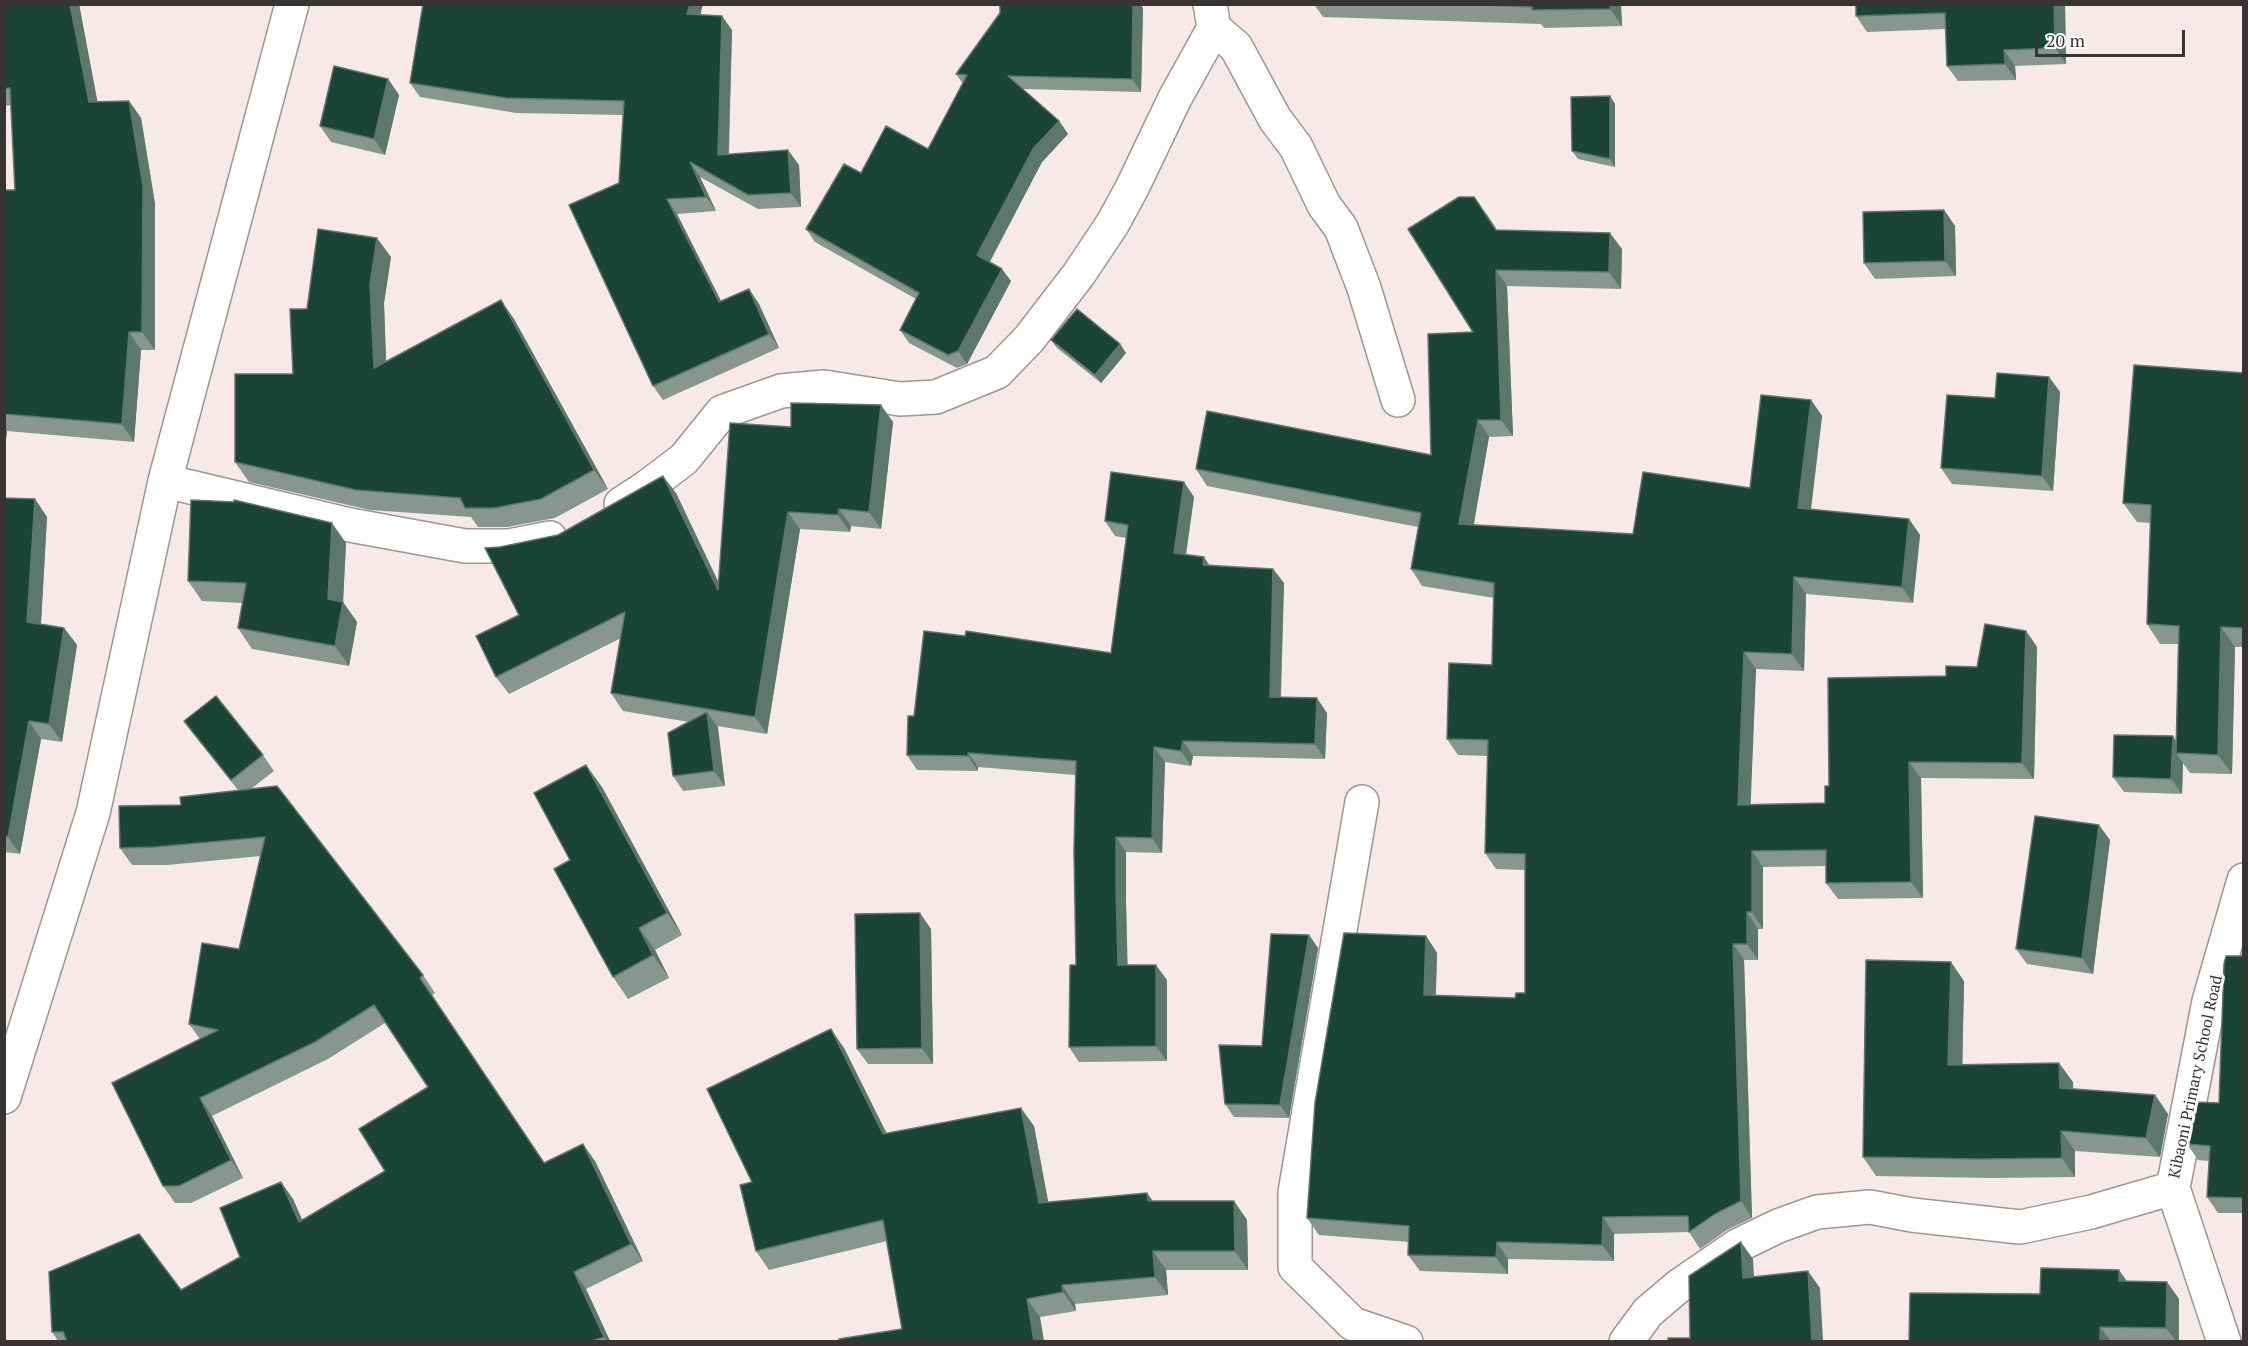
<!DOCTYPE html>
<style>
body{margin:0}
#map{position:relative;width:2248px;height:1346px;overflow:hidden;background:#f6e9e8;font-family:"PT Serif",serif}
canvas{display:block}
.frame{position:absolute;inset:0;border:6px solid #393434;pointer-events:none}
.scale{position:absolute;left:2035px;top:30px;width:150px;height:27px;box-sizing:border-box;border:3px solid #393434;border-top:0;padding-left:8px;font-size:18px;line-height:21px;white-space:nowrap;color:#393434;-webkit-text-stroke:4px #fff;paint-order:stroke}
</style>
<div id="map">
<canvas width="2248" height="1346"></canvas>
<div class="frame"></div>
<div class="scale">20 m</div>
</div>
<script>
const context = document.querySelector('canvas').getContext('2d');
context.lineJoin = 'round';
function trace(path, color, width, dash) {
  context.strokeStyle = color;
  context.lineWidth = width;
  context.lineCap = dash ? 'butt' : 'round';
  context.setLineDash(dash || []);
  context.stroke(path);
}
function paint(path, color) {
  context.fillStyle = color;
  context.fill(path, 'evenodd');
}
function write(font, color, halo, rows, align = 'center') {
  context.font = font + ' "PT Serif",serif';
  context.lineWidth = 6;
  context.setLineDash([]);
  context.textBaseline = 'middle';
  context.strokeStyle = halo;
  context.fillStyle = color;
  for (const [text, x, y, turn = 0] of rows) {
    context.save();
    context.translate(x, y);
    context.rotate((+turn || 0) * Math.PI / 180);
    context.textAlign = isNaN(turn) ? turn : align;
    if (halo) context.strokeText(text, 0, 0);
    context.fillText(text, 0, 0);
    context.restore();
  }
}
const minor = new Path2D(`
 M 1214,28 L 1236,47 L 1275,119 L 1296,147 L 1324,205 L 1341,228 L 1364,288 L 1398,400
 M 165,481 L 350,525 L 465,546 L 509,546 L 550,538
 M 621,504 L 647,487 L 684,459 L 722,412 L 781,391 L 824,387 L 900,399 L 936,397 L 997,372 L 1029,339 L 1079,274 L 1113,223 L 1132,188 L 1175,98 L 1214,28 L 1210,4
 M 1362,802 L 1295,1192 L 1295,1267 L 1353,1324 L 1406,1342
 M 4,1097 L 93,813 L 165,481 L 292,4
 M 1626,1342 L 1648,1312 L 1680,1285 L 1737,1246 L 1778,1226 L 1817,1212 L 1870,1207 L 1912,1215 L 2020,1227 L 2091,1212 L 2173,1188
 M 2224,1342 L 2173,1188 L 2209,1001 L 2244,880`);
const wall = new Path2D(`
 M 4,4 L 79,4 L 97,102 L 129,101 L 141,118 L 155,204 L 155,350 L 141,350 L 134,442 L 7,431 L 4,456 L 4,190 L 15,190 L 11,105 L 4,106 Z
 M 1000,4 L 1140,4 L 1143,8 L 1141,92 L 1023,89 L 1059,121 L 1068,134 L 1042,162 L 990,262 L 1011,281 L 967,364 L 957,368 L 909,343 L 900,330 L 916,299 L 815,242 L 806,229 L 861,173 L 928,149 L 963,84 L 956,74 L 1000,13 Z
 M 1314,4 L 1621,4 L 1622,26 L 1544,28 L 1541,24 L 1323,17 Z
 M 2065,4 L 2066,64 L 2015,66 L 2016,80 L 1958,81 L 1947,66 L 1946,29 L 1867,32 L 1856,16 Z
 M 701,15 L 732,30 L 729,154 L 799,165 L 801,207 L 758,209 L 700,177 L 716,211 L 677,214 L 721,301 L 749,289 L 759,304 L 779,348 L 663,400 L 653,386 L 619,183 L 623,115 L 516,113 L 420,97 L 410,83 Z
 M 388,79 L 399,95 L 385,155 L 331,142 L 320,126 Z
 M 1610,96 L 1615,104 L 1615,167 L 1578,159 L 1572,151 Z
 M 1944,210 L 1955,226 L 1956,276 L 1875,279 L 1864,263 Z
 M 1486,213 L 1497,230 L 1622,249 L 1621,289 L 1507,286 L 1513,436 L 1489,437 L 1473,525 L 1633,534 L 1750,488 L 1811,400 L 1822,416 L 1811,509 L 1909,519 L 1920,535 L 1913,603 L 1806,594 L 1804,671 L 1756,669 L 1750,804 L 1825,803 L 1829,786 L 1946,676 L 1977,667 L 2026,631 L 2037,647 L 2034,779 L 1921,778 L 1923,898 L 1838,899 L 1826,883 L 1826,866 L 1763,867 L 1763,929 L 1758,929 L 1758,960 L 1744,960 L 1752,1218 L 1727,1230 L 1700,1249 L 1689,1232 L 1614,1234 L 1614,1261 L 1508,1259 L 1508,1274 L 1420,1271 L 1408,1255 L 1409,1242 L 1319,1235 L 1307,1218 L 1426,936 L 1437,953 L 1436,995 L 1515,998 L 1525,993 L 1525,870 L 1496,869 L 1485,853 L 1488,756 L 1458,755 L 1447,739 L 1492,665 L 1494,598 L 1422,586 L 1411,569 L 1418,527 L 1207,486 L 1196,469 L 1431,455 L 1473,332 Z
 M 391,257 L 384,303 L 386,362 L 514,319 L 608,489 L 555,518 L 507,527 L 478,527 L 471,517 L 370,510 L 249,482 L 235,462 L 293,374 Z
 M 1051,340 L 1120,344 L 1126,353 L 1101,383 L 1057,348 Z
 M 2244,373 L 2244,647 L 2235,647 L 2232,774 L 2190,773 L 2183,763 L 2182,794 L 2124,792 L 2113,777 L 2176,742 L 2178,644 L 2160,644 L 2147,624 L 2151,523 L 2137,522 L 2123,503 Z
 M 2049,377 L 2060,392 L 2053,491 L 1952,484 L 1941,468 L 1995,398 Z
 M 893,422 L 881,529 L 851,526 L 850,532 L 800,529 L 767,734 L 717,726 L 725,786 L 683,791 L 673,776 L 689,722 L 623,711 L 611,693 L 621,638 L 509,694 L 496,677 L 519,615 L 500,547 L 558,535 L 676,493 L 719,583 L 791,427 Z
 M 1194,497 L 1186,555 L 1210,566 L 1273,569 L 1284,583 L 1281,697 L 1327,713 L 1325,759 L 1193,756 L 1191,766 L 1165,762 L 1162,853 L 1126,852 L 1126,902 L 1127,965 L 1167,980 L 1167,1061 L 1079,1062 L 1069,1047 L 1076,965 L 1075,775 L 978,767 L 978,771 L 917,770 L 907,755 L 914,716 L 1111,653 L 1126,538 L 1115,536 L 1105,521 Z
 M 4,498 L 35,499 L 47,517 L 41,624 L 64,628 L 77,645 L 62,742 L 41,739 L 20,854 L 4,852 Z
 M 346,543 L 343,602 L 357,622 L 349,666 L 252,649 L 238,628 L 242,603 L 202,601 L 188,581 Z
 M 184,721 L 263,755 L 274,771 L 251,789 L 423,975 L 435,993 L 432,995 L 544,1162 L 595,1161 L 643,1261 L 586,1289 L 610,1341 L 58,1341 L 52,1332 L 181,1290 L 240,1257 L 281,1182 L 293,1199 L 302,1220 L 385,1171 L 428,1087 L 385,1023 L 328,1059 L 212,1116 L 243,1178 L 191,1203 L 175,1203 L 163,1186 L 200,1039 L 189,1024 L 239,949 L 261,856 L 167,865 L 132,865 L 120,848 L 181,805 L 238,790 L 195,736 Z
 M 602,787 L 682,935 L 655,950 L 669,978 L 628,999 L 613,977 L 570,860 Z
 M 2110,840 L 2093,974 L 2027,964 L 2016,949 Z
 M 931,929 L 933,1064 L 868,1064 L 857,1049 Z
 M 1309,935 L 1318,948 L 1289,1118 L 1234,1117 L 1225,1104 L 1262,1046 Z
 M 2244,956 L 2244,1213 L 2218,1213 L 2207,1197 L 2209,1161 L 2198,1160 L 2187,1144 L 2219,1103 Z
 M 1964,981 L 1962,1065 L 2073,1082 L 2073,1089 L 2155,1095 L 2168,1114 L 2160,1157 L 2075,1151 L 2075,1177 L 1992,1178 L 1876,1176 L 1863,1157 Z
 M 844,1048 L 886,1133 L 1034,1126 L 1048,1203 L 1147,1193 L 1153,1201 L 1234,1201 L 1247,1220 L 1248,1270 L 1166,1270 L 1168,1295 L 1075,1304 L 1076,1311 L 1040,1317 L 902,1329 L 887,1241 L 769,1270 L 756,1251 L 752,1182 Z
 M 2127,1281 L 2167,1282 L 2179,1299 L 2179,1341 L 1909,1341 L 2040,1294 Z`);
const shadedWall = new Path2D(`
 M 70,4 L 79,4 L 101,120 L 89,102 Z
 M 690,4 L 703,4 L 697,29 L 687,14 Z
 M 1133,4 L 1140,4 L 1143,8 L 1141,92 L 1132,79 Z
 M 1610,4 L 1621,4 L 1622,26 L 1610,9 Z
 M 2054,4 L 2065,4 L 2066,64 L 2055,48 Z
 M 722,16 L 732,30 L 728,169 L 718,155 Z
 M 2004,50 L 2015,66 L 2016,80 L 2005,64 Z
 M 388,79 L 399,95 L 385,155 L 374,139 Z
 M 1610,96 L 1615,104 L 1615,167 L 1610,159 Z
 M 129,101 L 141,118 L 155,204 L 155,350 L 142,332 Z
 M 1059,121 L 1068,134 L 1042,162 L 986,268 L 977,255 L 1033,149 Z
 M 788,150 L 799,165 L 801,207 L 791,193 Z
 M 690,162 L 700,177 L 716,211 L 706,197 Z
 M 667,199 L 677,214 L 729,317 L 719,302 Z
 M 1944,210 L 1955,226 L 1956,276 L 1945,261 Z
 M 1610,233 L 1622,249 L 1621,289 L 1609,272 Z
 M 377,238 L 391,257 L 384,303 L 387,388 L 374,368 L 370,284 Z
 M 1002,269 L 1011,281 L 967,364 L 958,351 Z
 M 1496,270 L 1507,286 L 1513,436 L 1501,420 Z
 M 749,289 L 759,304 L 779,348 L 769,334 Z
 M 501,300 L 514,319 L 608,489 L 594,470 Z
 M 129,332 L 141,350 L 134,442 L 122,424 Z
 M 1120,344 L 1126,353 L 1101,383 L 1095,375 Z
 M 2049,377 L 2060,392 L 2053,491 L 2042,476 Z
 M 1811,400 L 1822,416 L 1809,525 L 1798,508 Z
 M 881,405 L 893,422 L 881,529 L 869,512 Z
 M 1478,420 L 1489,437 L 1471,541 L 1459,524 Z
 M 4,428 L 7,431 L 4,456 Z
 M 663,476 L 676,493 L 730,607 L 718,590 Z
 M 1184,482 L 1194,497 L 1184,567 L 1174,553 Z
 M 35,499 L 47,517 L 40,640 L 27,622 Z
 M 839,509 L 851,526 L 850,532 L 838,515 Z
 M 788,512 L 800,529 L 767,734 L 755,717 Z
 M 1909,519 L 1920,535 L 1913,603 L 1902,587 Z
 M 332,523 L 346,543 L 343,602 L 357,622 L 349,666 L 335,646 L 328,599 Z
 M 1204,557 L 1214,572 L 1203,565 Z
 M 1273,569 L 1284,583 L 1280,711 L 1270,697 Z
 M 1794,577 L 1806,594 L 1804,671 L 1792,654 Z
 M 2221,627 L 2235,647 L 2232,774 L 2218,755 Z
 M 64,628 L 77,645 L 62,742 L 49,724 Z
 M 2026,631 L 2037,647 L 2034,779 L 2022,763 Z
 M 1744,652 L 1756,669 L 1750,821 L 1738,805 Z
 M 1317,698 L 1327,713 L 1325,759 L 1315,744 Z
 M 707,712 L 718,727 L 725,786 L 714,771 Z
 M 29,721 L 41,739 L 20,854 L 8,837 Z
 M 2173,736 L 2183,752 L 2176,753 L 2183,763 L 2182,794 L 2171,779 Z
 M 1183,741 L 1193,756 L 1191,766 L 1181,751 Z
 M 1154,747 L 1165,762 L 1162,853 L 1152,838 Z
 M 968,753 L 978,767 L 978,771 L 968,756 Z
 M 1909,762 L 1921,778 L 1923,898 L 1911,882 Z
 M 586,765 L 602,787 L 682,935 L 667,913 Z
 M 2099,825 L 2110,840 L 2093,974 L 2082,958 Z
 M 1116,837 L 1126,852 L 1126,902 L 1128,980 L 1118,965 L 1116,888 Z
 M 1752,851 L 1763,867 L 1763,929 L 1752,912 Z
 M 1747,912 L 1758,929 L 1758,960 L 1747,944 Z
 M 920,913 L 931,929 L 933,1064 L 922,1048 Z
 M 639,928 L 655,950 L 669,978 L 653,955 Z
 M 1309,935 L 1318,948 L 1289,1118 L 1280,1105 Z
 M 1426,936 L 1437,953 L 1435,1011 L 1424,995 Z
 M 1733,944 L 1744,960 L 1752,1218 L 1741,1201 Z
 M 1951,962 L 1964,981 L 1962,1085 L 1948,1065 Z
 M 1156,965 L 1167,980 L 1167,1061 L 1156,1046 Z
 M 831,1029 L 844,1048 L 896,1152 L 883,1134 Z
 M 2059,1063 L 2073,1082 L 2074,1107 L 2060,1088 Z
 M 2155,1095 L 2168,1114 L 2160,1157 L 2146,1138 Z
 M 200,1098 L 212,1116 L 243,1178 L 231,1160 Z
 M 1021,1108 L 1034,1126 L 1052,1222 L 1039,1203 Z
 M 2061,1131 L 2075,1151 L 2075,1177 L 2062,1158 Z
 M 583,1144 L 595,1161 L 643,1261 L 631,1244 Z
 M 281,1182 L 293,1199 L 311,1240 L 299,1222 Z
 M 1147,1193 L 1160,1212 L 1148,1201 Z
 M 1234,1201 L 1247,1220 L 1248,1270 L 1235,1251 Z
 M 1603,1217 L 1614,1234 L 1614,1261 L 1602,1245 Z
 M 1497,1242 L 1508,1259 L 1508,1274 L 1496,1257 Z
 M 1741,1242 L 1753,1259 L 1755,1295 L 1743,1278 Z
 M 1153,1251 L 1166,1270 L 1168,1295 L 1155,1277 Z
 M 2119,1270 L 2131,1287 L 2119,1281 Z
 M 1808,1271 L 1820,1288 L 1823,1341 L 1812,1341 Z
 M 574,1272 L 586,1289 L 610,1341 L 607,1341 L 604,1337 Z
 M 2167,1282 L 2179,1299 L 2179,1341 L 2176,1341 L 2166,1328 Z
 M 1062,1285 L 1075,1304 L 1076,1311 L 1063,1292 Z
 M 1027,1299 L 1040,1317 L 1044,1341 L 1034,1341 Z
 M 2100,1327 L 2111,1341 L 2100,1341 Z`);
const building = new Path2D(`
 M 4,4 L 70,4 L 89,102 L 129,101 L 143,186 L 142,332 L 129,332 L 122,424 L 4,414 L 4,190 L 15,190 L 10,88 L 4,89 Z
 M 423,4 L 690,4 L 687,14 L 722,16 L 718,155 L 788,150 L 791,193 L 748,195 L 690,162 L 706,197 L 667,199 L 719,302 L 749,289 L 769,334 L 653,386 L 569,205 L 619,183 L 624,101 L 506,98 L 410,83 Z
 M 1000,4 L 1133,4 L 1132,79 L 1008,76 L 1059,121 L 1033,149 L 977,255 L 1002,269 L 958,351 L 948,355 L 900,330 L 919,293 L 806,229 L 844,164 L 861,173 L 886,126 L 928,149 L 967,75 L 956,74 L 1000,13 Z
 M 1461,4 L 1610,4 L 1610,9 L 1532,10 L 1532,7 Z
 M 1856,4 L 2054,4 L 2055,48 L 2004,50 L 2005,64 L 1947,66 L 1945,13 L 1856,16 Z
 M 334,66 L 388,79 L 374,139 L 320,126 Z
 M 1610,96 L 1610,159 L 1572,151 L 1571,97 Z
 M 1459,197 L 1474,197 L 1496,230 L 1610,233 L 1609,272 L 1496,270 L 1501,420 L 1478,420 L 1459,524 L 1633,534 L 1643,472 L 1750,488 L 1761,395 L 1811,400 L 1798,508 L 1909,519 L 1902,587 L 1794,577 L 1792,654 L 1744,652 L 1738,805 L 1825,803 L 1825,786 L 1829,786 L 1828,678 L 1946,676 L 1946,666 L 1977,667 L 1985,624 L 2026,631 L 2022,763 L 1909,762 L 1911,882 L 1826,883 L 1826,850 L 1752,851 L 1752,912 L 1747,912 L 1747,944 L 1733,944 L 1741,1201 L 1715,1214 L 1689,1232 L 1688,1216 L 1603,1217 L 1602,1245 L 1497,1242 L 1496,1257 L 1408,1255 L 1409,1226 L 1307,1218 L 1315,1103 L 1344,933 L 1426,936 L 1424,995 L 1515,998 L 1516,993 L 1525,993 L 1525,854 L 1485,853 L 1488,740 L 1447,739 L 1449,663 L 1492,665 L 1494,583 L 1411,569 L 1421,513 L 1196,469 L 1207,411 L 1431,455 L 1428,334 L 1473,332 L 1408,229 Z
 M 1944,210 L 1945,261 L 1864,263 L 1863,212 Z
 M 318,229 L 377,238 L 370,284 L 374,368 L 501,300 L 594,470 L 541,499 L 494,508 L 465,508 L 460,498 L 356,490 L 235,462 L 235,374 L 293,374 L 290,309 L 307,309 Z
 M 1077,309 L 1120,344 L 1095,375 L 1051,340 Z
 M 2134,365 L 2244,373 L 2244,628 L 2221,627 L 2218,755 L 2176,753 L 2179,626 L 2147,624 L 2151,505 L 2123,503 Z
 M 1997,373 L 2049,377 L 2042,476 L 1941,468 L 1947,395 L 1995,398 Z
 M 791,403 L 881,405 L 869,512 L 839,509 L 838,515 L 788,512 L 755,717 L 611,693 L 625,612 L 496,677 L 476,636 L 519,615 L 485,548 L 500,547 L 558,535 L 663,476 L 718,590 L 730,423 L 791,427 Z
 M 1111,472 L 1184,482 L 1174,553 L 1204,557 L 1203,565 L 1273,569 L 1270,697 L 1317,698 L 1315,744 L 1183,741 L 1181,751 L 1154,747 L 1152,838 L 1116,837 L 1116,888 L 1118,965 L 1156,965 L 1156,1046 L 1069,1047 L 1070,965 L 1076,965 L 1074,851 L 1076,761 L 968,753 L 968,756 L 907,755 L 908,716 L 914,716 L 924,631 L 965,636 L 966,631 L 1111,653 L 1128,525 L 1105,521 Z
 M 4,498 L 35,499 L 27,622 L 64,628 L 49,724 L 29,721 L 8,837 L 4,836 Z
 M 191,500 L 234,502 L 234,500 L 332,523 L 328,599 L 343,602 L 335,646 L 238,628 L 246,583 L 188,581 Z
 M 216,696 L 263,755 L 231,780 L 184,721 Z
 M 707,712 L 714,771 L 673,776 L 668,733 Z
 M 2114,735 L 2173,736 L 2171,779 L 2113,777 Z
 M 586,765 L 667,913 L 639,928 L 653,955 L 613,977 L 554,869 L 570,860 L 534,793 Z
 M 277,786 L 423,975 L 420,978 L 544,1163 L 583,1144 L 631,1244 L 574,1272 L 604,1337 L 592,1341 L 67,1341 L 63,1332 L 52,1332 L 49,1272 L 139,1234 L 181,1290 L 240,1257 L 220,1208 L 281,1182 L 299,1222 L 385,1171 L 359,1129 L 428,1087 L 374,1005 L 315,1042 L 200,1098 L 231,1160 L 179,1186 L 163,1186 L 112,1083 L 218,1030 L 189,1024 L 202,943 L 239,949 L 265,837 L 155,847 L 120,848 L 119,806 L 181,805 L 180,797 Z
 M 2035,816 L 2099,825 L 2082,958 L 2016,949 Z
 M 920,913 L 922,1048 L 857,1049 L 855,914 Z
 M 1271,934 L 1309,935 L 1280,1105 L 1225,1104 L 1219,1045 L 1262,1046 Z
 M 2226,956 L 2244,956 L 2244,1198 L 2207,1197 L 2210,1146 L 2187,1144 L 2195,1102 L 2219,1103 L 2224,964 Z
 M 1866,960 L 1951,962 L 1948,1065 L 2059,1063 L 2060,1088 L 2155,1095 L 2146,1138 L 2061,1131 L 2062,1158 L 1978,1159 L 1863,1157 Z
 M 831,1029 L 883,1134 L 1021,1108 L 1039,1203 L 1147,1193 L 1148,1201 L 1234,1201 L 1235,1251 L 1153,1251 L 1155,1277 L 1062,1285 L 1063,1292 L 1027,1299 L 1034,1341 L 839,1341 L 839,1339 L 902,1329 L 883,1220 L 756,1251 L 740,1185 L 752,1182 L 707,1089 Z
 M 1741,1242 L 1743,1278 L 1808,1271 L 1812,1341 L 1668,1341 L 1668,1338 L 1690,1338 L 1689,1276 Z
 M 2041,1268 L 2119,1270 L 2119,1281 L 2167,1282 L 2166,1328 L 2100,1327 L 2100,1341 L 1909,1341 L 1910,1293 L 2040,1294 Z`);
const streetNames = [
 ["Kibaoni Primary School Road",2196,1077,-78]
];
trace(minor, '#a09494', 36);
trace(minor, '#fff', 33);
paint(wall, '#889690');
paint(shadedWall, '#5d766e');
paint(building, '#1b4439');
trace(building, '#5d766e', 1.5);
write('16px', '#393434', '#fff', streetNames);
</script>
